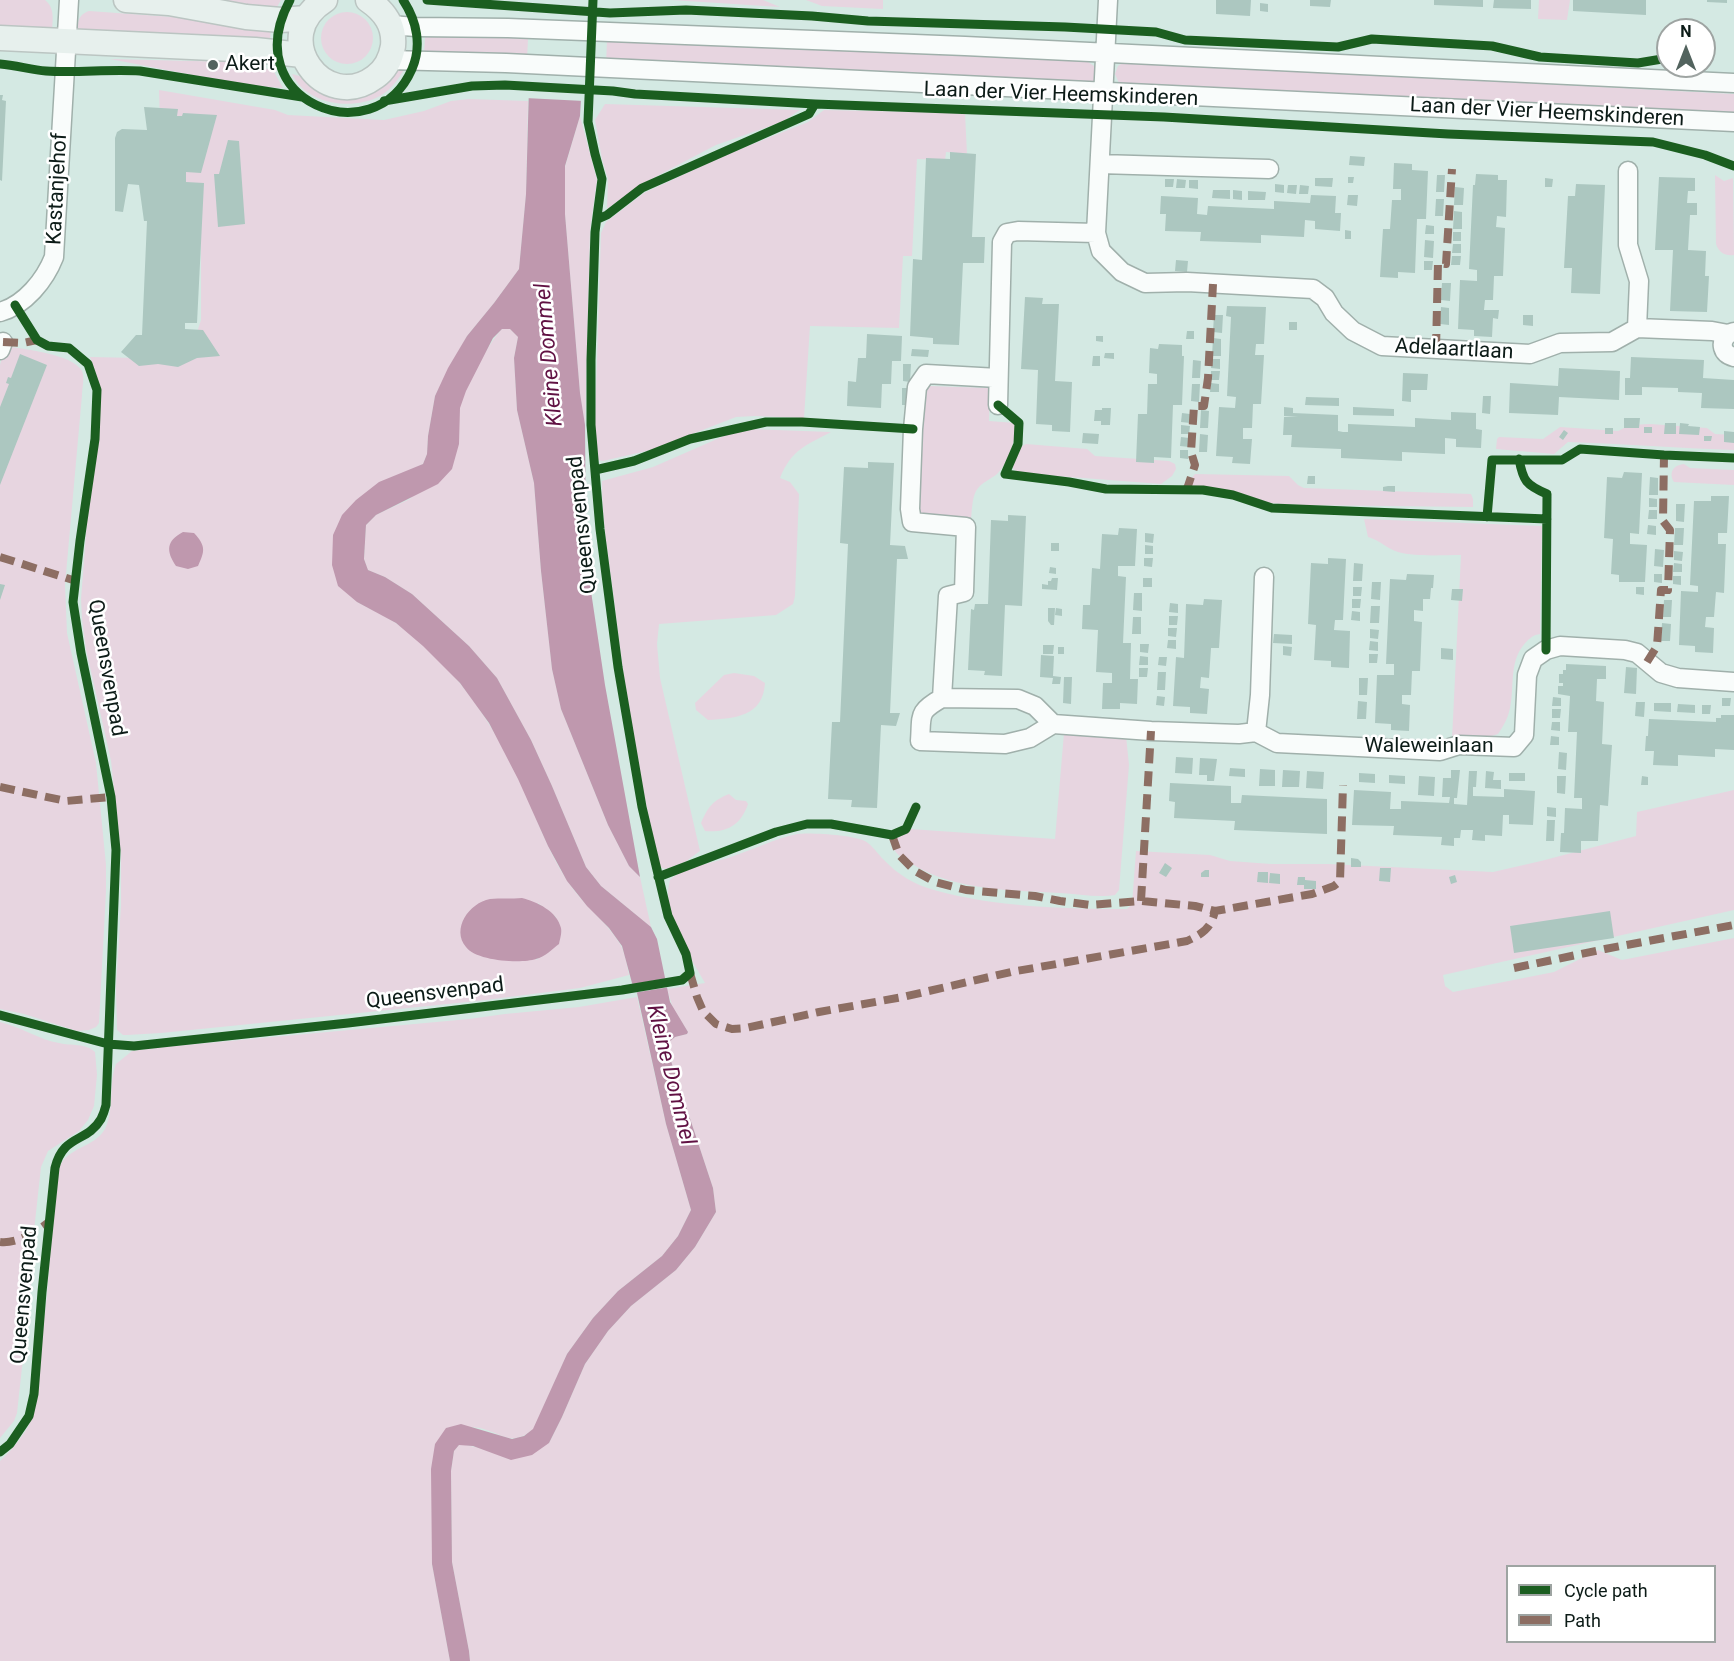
<!DOCTYPE html>
<style>
body{margin:0}
#map{position:relative;width:1734px;height:1661px;overflow:hidden;background:#d4e9e3;font-family:Roboto,sans-serif}
canvas{display:block}
.legend{position:absolute;left:1506px;top:1565px;width:210px;height:78px;box-sizing:border-box;background:#fff;border:2px solid #9ea4a2;margin:0;padding:8px 10px;list-style:none;font-size:18px;color:#0c1b17}
.legend li{display:flex;align-items:center;gap:12px;height:30px}
.legend b{width:30px;border:2px solid #9ea4a2}
.north{position:absolute;left:1656px;top:18px;width:60px;height:60px;box-sizing:border-box;background:#fff;border:2px solid #9ea4a2;border-radius:50%;rotate:0deg;font-size:16px;font-weight:700;line-height:24px;text-align:center;color:#0c1b17}
.north::after{content:'';display:block;margin:auto;width:21px;height:27px;background:#52635e;clip-path:polygon(50% 0,100% 100%,50% 72%,0 100%)}
</style>
<div id="map">
<canvas width="1734" height="1661"></canvas>
<ul class="legend">
<li><b style="height:8px;background:#1b5e20"></b>Cycle path</li>
<li><b style="height:8px;background:#8d6e63"></b>Path</li>
</ul>
<div class="north">N</div>
</div>
<script>
const context = document.querySelector('canvas').getContext('2d');
context.lineJoin = 'round';
function paint(path, color) {
  context.fillStyle = color;
  context.fill(path, 'evenodd');
}
function trace(path, color, width, dash) {
  context.strokeStyle = color;
  context.lineWidth = width;
  context.lineCap = dash ? 'butt' : 'round';
  context.setLineDash(dash || []);
  context.stroke(path);
}
function write(font, color, halo, rows, align = 'center') {
  context.font = font + ' Roboto,sans-serif';
  context.lineWidth = 5;
  context.setLineDash([]);
  context.textBaseline = 'middle';
  context.strokeStyle = halo;
  context.fillStyle = color;
  for (const [text, x, y, turn = 0] of rows) {
    context.save();
    context.translate(x, y);
    context.rotate((+turn || 0) * Math.PI / 180);
    context.textAlign = isNaN(turn) ? turn : align;
    if (halo) context.strokeText(text, 0, 0);
    context.fillText(text, 0, 0);
    context.restore();
  }
}
const green = new Path2D(`
 M 0,0 L 45,0 C 56,9 52,21 52,34 L 0,33 Z
 M 192,0 L 281,0 L 273,14 Z
 M 671,0 L 763,0 L 780,7 Z
 M 806,0 L 883,0 L 883,9 L 822,6 Z
 M 1539,0 L 1570,0 L 1567,20 L 1538,19 Z
 M 89,11 L 271,24 L 270,45 L 77,35 C 78,23 77,15 89,11 Z
 M321 38a26 26 0 1 1 52 0a26 26 0 1 1-52 0Z
 M 425,37 L 531,37 L 583,63 L 424,54 Z
 M 607,40 L 1060,58 L 1088,62 L 1094,66 C 1095,72 1096,79 1092,84 L 606,65 Z
 M 110,59 L 234,62 L 273,70 L 283,88 L 244,85 Z
 M 1124,62 L 1734,94 L 1734,114 L 1127,87 L 1119,83 L 1115,74 L 1118,66 Z
 M 408,64 C 400,76 393,89 380,96 C 353,111 306,105 292,74 L 307,78 L 325,87 Z
 M 159,90 L 275,110 L 288,115 L 384,120 L 424,111 L 451,101 L 469,99 L 528,101 L 526,194 L 519,269 L 494,303 L 467,336 L 435,396 L 428,436 L 427,454 L 423,464 L 356,500 L 357,602 C 370,609 384,615 397,624 C 452,662 490,719 519,779 C 535,813 547,851 568,882 C 583,905 606,921 620,944 C 625,953 627,965 629,975 L 580,988 L 478,1001 L 161,1033 L 127,1035 L 123,1035 L 117,1030 L 116,988 L 121,905 L 121,854 L 111,761 L 86,649 L 82,619 L 81,599 L 97,392 L 96,374 L 90,357 L 188,359 L 201,320 L 201,184 L 184,184 L 160,124 ZM 538,903 L 556,917 L 559,943 L 547,953 L 536,960 Z
 M 605,104 L 800,110 L 782,122 L 716,145 L 640,185 L 607,209 L 608,179 L 602,159 L 595,120 Z
 M 824,110 L 965,113 L 967,154 L 946,152 L 945,160 L 917,159 L 912,256 L 903,256 L 899,328 L 810,326 L 804,418 L 755,416 L 736,417 L 651,450 L 603,461 L 598,460 L 595,425 L 601,233 L 606,222 L 644,193 L 728,154 L 808,122 Z
 M 580,116 L 597,180 L 590,230 L 585,425 L 580,393 L 565,214 L 565,167 Z
 M 1715,175 L 1724,181 L 1733,178 L 1734,255 C 1725,256 1719,253 1716,244 Z
 M 502,329 L 510,329 L 518,337 L 514,358 L 517,410 L 534,483 L 541,571 L 552,669 L 561,709 L 608,825 L 629,866 L 640,877 L 651,927 L 601,886 L 586,867 L 552,786 L 531,740 L 497,678 L 469,646 L 412,594 L 385,577 L 368,570 L 364,559 L 366,525 L 376,515 L 410,499 L 459,444 C 459,432 457,418 460,406 C 465,386 488,344 502,329 Z
 M 5,346 C 23,349 73,354 82,371 C 85,377 82,389 82,395 L 65,585 L 67,633 L 96,763 L 106,865 L 106,891 L 99,1023 L 96,1027 L 89,1030 L 77,1031 L 24,1014 L 0,1009 L 0,365 Z
 M 929,386 L 990,388 L 989,421 L 1016,423 C 1016,438 1009,462 998,473 C 992,479 981,482 976,491 C 972,498 972,511 971,519 L 922,517 L 919,515 L 917,510 L 923,390 Z
 M 1650,424 L 1707,428 L 1715,434 L 1734,435 L 1734,450 C 1678,448 1624,444 1568,442 L 1554,454 L 1496,449 L 1497,439 L 1499,437 L 1543,439 L 1560,427 L 1618,431 L 1630,425 Z
 M 748,429 L 831,432 C 805,446 792,449 780,478 L 790,482 L 799,494 L 795,596 L 793,604 L 776,615 L 659,624 L 657,644 L 660,678 L 700,851 L 685,862 L 666,869 L 660,867 L 657,855 C 638,771 624,685 614,599 C 609,560 602,521 602,481 L 653,467 L 733,432 Z
 M 1026,444 L 1087,449 L 1095,456 L 1169,461 L 1175,464 L 1176,469 L 1172,476 L 1161,484 L 1018,473 L 1013,468 C 1013,459 1017,448 1026,444 Z
 M 1684,464 L 1690,468 L 1734,470 L 1734,485 L 1674,482 C 1668,472 1674,465 1684,464 Z
 M 1195,474 L 1289,476 L 1298,485 L 1304,488 L 1471,494 L 1473,499 L 1473,507 L 1300,505 L 1253,502 L 1232,491 L 1190,486 L 1190,480 Z
 M 1364,519 L 1542,526 L 1540,634 C 1534,635 1533,636 1528,640 C 1508,659 1515,684 1510,708 C 1508,718 1504,725 1498,734 L 1485,738 L 1452,739 L 1461,555 C 1442,555 1416,557 1398,552 C 1387,549 1380,540 1368,537 Z
 M 734,673 L 754,676 L 765,683 C 763,717 735,718 708,720 L 696,710 L 695,703 L 724,675 Z
 M 1064,733 L 1126,736 L 1129,765 L 1119,890 L 1115,895 C 1098,898 1078,894 1060,893 C 1010,890 956,891 912,864 C 902,858 894,854 891,842 L 910,829 L 1055,839 Z
 M 1734,790 L 1734,910 L 1443,975 L 1445,986 L 1453,992 L 1554,972 L 1598,950 L 1622,960 L 1734,938 L 1734,1661 L 470,1661 L 469,1651 L 452,1562 L 451,1471 L 454,1451 L 459,1445 L 462,1444 L 488,1450 L 549,1443 L 562,1417 L 585,1364 L 608,1331 L 631,1306 L 676,1270 L 695,1247 L 716,1212 L 713,1188 L 667,1049 L 667,1044 L 675,1037 L 687,1034 L 688,1032 L 673,1008 L 667,989 L 705,983 C 690,956 660,911 670,880 C 685,866 709,864 728,858 C 750,851 776,838 797,834 C 809,832 854,835 865,841 C 872,845 878,854 884,860 C 897,874 915,885 934,890 C 994,907 1065,909 1127,909 L 1132,904 L 1136,851 L 1210,855 L 1230,861 L 1271,864 L 1329,864 L 1493,872 L 1541,861 L 1636,836 L 1637,812 ZM 1508,1566 L 1714,1566 L 1714,1642 L 1508,1642 Z
 M 729,794 L 736,800 L 746,801 L 748,804 C 741,825 727,833 705,831 L 701,823 C 708,807 712,801 729,794 Z
 M 637,997 L 666,1124 L 691,1210 L 678,1236 L 662,1256 L 618,1291 L 593,1318 L 567,1354 L 534,1429 C 510,1447 504,1434 480,1428 C 469,1426 456,1428 446,1428 L 432,1564 L 450,1661 L 0,1661 L 0,1461 C 14,1448 26,1433 33,1416 L 47,1296 L 51,1234 L 59,1168 C 67,1147 94,1148 105,1129 C 115,1109 108,1085 116,1064 L 132,1051 L 164,1047 L 469,1019 L 505,1014 L 579,1007 Z
 M 0,1022 C 21,1027 40,1040 59,1043 C 71,1046 86,1043 95,1052 L 97,1075 L 94,1106 L 88,1120 L 79,1131 L 48,1151 L 41,1167 L 32,1249 L 32,1276 L 17,1413 L 14,1421 L 0,1438 Z`);
const water = new Path2D(`
 M 531,15 L 582,82 L 580,116 L 565,166 L 565,214 L 580,393 L 585,425 L 586,558 L 605,685 L 640,877 L 629,866 L 608,825 L 561,709 L 552,669 L 541,571 L 534,483 L 517,410 L 514,358 L 518,337 L 510,329 L 502,329 L 493,338 L 466,391 L 460,408 L 459,444 L 452,469 L 438,484 L 376,515 L 366,525 L 364,559 L 368,570 L 385,577 L 412,594 L 469,646 L 497,678 L 531,740 L 552,786 L 586,867 L 601,886 L 651,927 L 657,939 L 670,1002 L 688,1032 L 687,1034 L 675,1037 L 667,1044 L 667,1049 L 713,1188 L 716,1212 L 695,1247 L 676,1270 L 631,1306 L 608,1331 L 585,1364 L 562,1417 L 549,1443 L 532,1455 L 511,1460 L 473,1446 L 459,1445 L 454,1451 L 451,1471 L 452,1562 L 469,1651 L 470,1661 L 450,1661 L 432,1564 L 431,1469 L 435,1444 L 446,1428 L 461,1424 L 512,1439 L 524,1436 L 533,1429 L 567,1354 L 593,1318 L 618,1291 L 662,1256 L 678,1236 L 691,1210 L 666,1124 L 637,993 L 632,983 L 622,946 L 609,928 L 587,906 L 567,881 L 548,846 L 518,779 L 489,723 L 460,683 L 423,646 L 396,623 L 357,602 L 338,586 L 332,565 L 333,535 L 342,515 L 356,500 L 379,482 L 423,464 L 427,454 L 428,436 L 435,396 L 448,368 L 467,336 L 494,303 L 519,269 L 526,194 Z
 M 183,532 L 194,533 C 206,546 205,551 198,566 L 188,569 L 176,566 C 166,551 166,541 183,532 Z
 M 522,898 C 537,902 557,911 561,928 C 562,933 560,939 559,944 C 552,949 545,957 536,959 C 521,964 476,961 466,947 C 451,929 469,903 490,899 C 500,898 512,899 522,898 Z`);
const pier = new Path2D(`
 M 530,0 L 589,0 L 584,101 L 525,98 Z
 M 668,978 L 670,987 L 633,993 L 629,985 Z`);
const building = new Path2D(`
 M 1216,0 L 1251,0 L 1250,16 L 1216,14 Z
 M 1310,0 L 1331,0 L 1330,7 L 1310,6 Z
 M 1434,0 L 1483,0 L 1483,7 L 1434,5 Z
 M 1494,0 L 1531,0 L 1531,9 L 1493,8 Z
 M 1573,0 L 1646,0 L 1646,15 L 1573,11 Z
 M 1707,0 L 1727,0 L 1727,3 L 1707,2 Z
 M 1260,3 L 1268,4 L 1268,12 L 1260,11 Z
 M 0,95 L 3,95 L 2,100 L 6,101 L 2,181 L 0,180 Z
 M 144,107 L 178,109 L 177,116 L 182,116 L 183,113 L 217,115 L 201,173 L 186,172 L 186,182 L 204,183 L 197,323 L 185,323 L 185,329 L 203,330 L 220,356 L 197,358 L 178,367 L 158,364 L 139,366 L 121,352 L 136,335 L 142,335 L 147,221 L 144,221 L 139,185 L 128,184 L 123,212 L 115,211 L 115,138 L 117,132 L 122,129 L 147,130 Z
 M 228,140 L 239,141 L 245,224 L 218,227 L 214,174 L 219,174 Z
 M 950,152 L 976,154 L 972,237 L 985,237 L 984,263 L 963,263 L 959,345 L 933,344 L 933,338 L 910,336 L 913,259 L 922,260 L 926,158 L 950,159 Z
 M 1350,156 L 1365,157 L 1364,166 L 1349,165 Z
 M 1394,163 L 1412,164 L 1412,170 L 1428,171 L 1426,219 L 1417,219 L 1415,273 L 1398,272 L 1398,278 L 1380,277 L 1383,229 L 1390,229 L 1392,200 L 1401,200 L 1401,189 L 1393,189 Z
 M 1476,174 L 1498,175 L 1498,180 L 1507,180 L 1506,217 L 1497,216 L 1496,227 L 1505,228 L 1503,276 L 1494,276 L 1493,300 L 1485,300 L 1484,310 L 1499,310 L 1498,319 L 1493,318 L 1492,337 L 1474,336 L 1474,330 L 1458,329 L 1460,280 L 1477,281 L 1477,270 L 1469,269 L 1473,185 L 1475,185 Z
 M 1437,175 L 1445,175 L 1444,192 L 1436,192 Z
 M 1348,177 L 1354,177 L 1353,183 L 1348,183 Z
 M 1659,177 L 1695,178 L 1695,191 L 1688,191 L 1687,203 L 1697,203 L 1697,215 L 1690,215 L 1688,250 L 1706,251 L 1705,276 L 1709,276 L 1707,312 L 1670,311 L 1673,250 L 1655,250 Z
 M 1315,178 L 1333,178 L 1332,187 L 1315,186 Z
 M 1545,178 L 1553,179 L 1552,187 L 1545,187 Z
 M 1165,179 L 1174,179 L 1173,187 L 1165,187 Z
 M 1177,179 L 1186,180 L 1185,188 L 1176,188 Z
 M 1189,180 L 1198,180 L 1198,189 L 1189,188 Z
 M 1275,184 L 1284,185 L 1284,193 L 1275,192 Z
 M 1576,184 L 1605,185 L 1600,294 L 1571,293 L 1572,268 L 1564,268 L 1568,196 L 1575,196 Z
 M 1288,185 L 1297,185 L 1296,194 L 1287,193 Z
 M 1300,185 L 1309,186 L 1308,194 L 1299,194 Z
 M 1455,187 L 1464,188 L 1463,205 L 1454,205 Z
 M 1213,190 L 1230,190 L 1230,199 L 1212,198 Z
 M 1233,190 L 1242,191 L 1242,200 L 1233,199 Z
 M 1248,191 L 1266,192 L 1265,200 L 1248,200 Z
 M 1311,195 L 1336,196 L 1335,213 L 1341,213 L 1340,231 L 1315,229 L 1315,221 L 1305,220 L 1304,237 L 1261,235 L 1261,243 L 1200,241 L 1201,232 L 1165,231 L 1166,214 L 1160,214 L 1161,196 L 1198,198 L 1197,214 L 1207,215 L 1208,206 L 1274,209 L 1274,201 L 1310,203 Z
 M 1348,195 L 1358,195 L 1357,206 L 1347,205 Z
 M 1436,199 L 1444,199 L 1443,216 L 1435,216 Z
 M 1454,211 L 1462,212 L 1462,229 L 1453,229 Z
 M 1426,225 L 1434,226 L 1434,234 L 1425,234 Z
 M 1345,230 L 1351,231 L 1351,239 L 1345,239 Z
 M 1453,232 L 1461,232 L 1461,241 L 1453,241 Z
 M 1425,240 L 1434,241 L 1433,258 L 1424,257 Z
 M 1453,244 L 1461,244 L 1461,253 L 1452,253 Z
 M 1452,256 L 1461,256 L 1460,265 L 1451,265 Z
 M 1176,260 L 1188,261 L 1187,272 L 1175,271 Z
 M 1424,261 L 1433,261 L 1432,270 L 1424,270 Z
 M 1442,283 L 1451,283 L 1450,301 L 1441,300 Z
 M 1025,297 L 1043,298 L 1042,304 L 1059,304 L 1055,381 L 1072,382 L 1070,432 L 1052,431 L 1052,425 L 1036,424 L 1038,370 L 1021,369 Z
 M 1227,306 L 1266,307 L 1264,344 L 1256,344 L 1255,355 L 1264,355 L 1261,404 L 1253,404 L 1252,428 L 1243,428 L 1243,439 L 1252,439 L 1250,464 L 1232,463 L 1233,457 L 1216,456 L 1219,407 L 1235,408 L 1236,397 L 1227,396 L 1231,317 L 1226,316 Z
 M 1441,307 L 1449,308 L 1449,325 L 1440,324 Z
 M 1214,315 L 1223,315 L 1222,333 L 1213,332 Z
 M 1523,315 L 1533,315 L 1533,326 L 1523,325 Z
 M 1289,322 L 1297,322 L 1297,330 L 1289,330 Z
 M 1187,331 L 1194,331 L 1194,339 L 1186,339 Z
 M 867,334 L 902,336 L 901,361 L 892,361 L 891,384 L 882,384 L 881,408 L 847,406 L 848,381 L 856,382 L 858,358 L 866,358 Z
 M 1096,336 L 1103,336 L 1103,342 L 1096,341 Z
 M 1213,338 L 1221,339 L 1221,356 L 1212,356 Z
 M 1159,344 L 1182,345 L 1182,356 L 1184,356 L 1182,405 L 1173,405 L 1171,458 L 1154,457 L 1154,463 L 1136,462 L 1138,414 L 1147,414 L 1148,384 L 1157,384 L 1157,374 L 1149,373 L 1150,348 L 1158,349 Z
 M 912,349 L 929,350 L 928,357 L 911,356 Z
 M 1105,353 L 1114,353 L 1114,359 L 1104,358 Z
 M 20,354 L 47,365 L 0,485 L 0,407 L 9,384 L 6,383 L 8,377 L 11,378 Z
 M 1093,356 L 1100,356 L 1100,366 L 1092,366 Z
 M 1631,357 L 1704,360 L 1703,378 L 1734,380 L 1734,409 L 1701,408 L 1702,393 L 1678,392 L 1678,388 L 1642,387 L 1642,395 L 1625,395 L 1625,378 L 1630,378 Z
 M 1212,359 L 1220,359 L 1220,369 L 1211,368 Z
 M 1193,360 L 1201,361 L 1200,378 L 1192,378 Z
 M 903,364 L 911,364 L 910,382 L 903,381 Z
 M 1559,368 L 1620,371 L 1619,400 L 1559,397 L 1558,415 L 1509,413 L 1510,383 L 1558,386 Z
 M 1211,371 L 1220,371 L 1219,380 L 1211,380 Z
 M 1403,373 L 1428,374 L 1427,390 L 1411,390 L 1411,402 L 1402,401 Z
 M 1211,383 L 1219,384 L 1219,392 L 1210,392 Z
 M 1192,384 L 1200,384 L 1199,402 L 1191,401 Z
 M 902,388 L 910,388 L 909,405 L 902,405 Z
 M 1483,396 L 1491,396 L 1490,414 L 1482,413 Z
 M 1306,397 L 1339,398 L 1339,406 L 1305,405 Z
 M 1284,407 L 1293,408 L 1293,413 L 1338,415 L 1338,431 L 1343,432 L 1348,432 L 1348,424 L 1415,427 L 1415,418 L 1451,420 L 1451,412 L 1476,413 L 1476,429 L 1482,430 L 1481,448 L 1456,447 L 1456,439 L 1445,438 L 1445,454 L 1402,452 L 1402,461 L 1341,458 L 1341,449 L 1291,447 L 1292,435 L 1283,435 L 1284,417 L 1298,417 L 1284,416 Z
 M 1353,407 L 1394,409 L 1394,416 L 1353,415 Z
 M 1102,408 L 1111,408 L 1110,425 L 1101,425 L 1101,421 L 1094,421 L 1095,410 L 1102,410 Z
 M 1201,410 L 1209,411 L 1208,428 L 1200,428 Z
 M 1182,413 L 1190,414 L 1190,423 L 1181,422 Z
 M 1624,418 L 1640,418 L 1639,428 L 1624,428 Z
 M 1665,423 L 1676,423 L 1676,434 L 1664,434 Z
 M 1680,423 L 1689,424 L 1688,426 L 1700,427 L 1699,435 L 1679,434 Z
 M 1181,425 L 1190,426 L 1189,434 L 1181,434 Z
 M 1644,427 L 1652,427 L 1652,433 L 1644,433 Z
 M 1605,428 L 1613,428 L 1613,434 L 1605,434 Z
 M 1564,430 L 1568,433 L 1563,440 L 1559,437 Z
 M 1724,431 L 1734,432 L 1734,443 L 1724,442 Z
 M 1083,433 L 1099,434 L 1098,444 L 1082,443 Z
 M 1200,434 L 1208,435 L 1207,452 L 1199,452 Z
 M 1704,436 L 1712,436 L 1711,441 L 1704,441 Z
 M 1181,437 L 1189,438 L 1189,447 L 1180,446 Z
 M 1180,450 L 1188,450 L 1188,459 L 1180,458 Z
 M 868,462 L 894,463 L 890,545 L 905,546 L 908,559 L 897,559 L 890,713 L 900,713 L 896,726 L 881,725 L 877,808 L 851,807 L 852,800 L 828,799 L 832,722 L 840,722 L 848,544 L 840,543 L 844,467 L 868,468 Z
 M 1624,472 L 1642,473 L 1639,534 L 1630,533 L 1630,544 L 1647,545 L 1645,582 L 1619,582 L 1619,575 L 1611,574 L 1613,539 L 1604,538 L 1607,477 L 1622,478 Z
 M 1308,476 L 1315,476 L 1315,484 L 1307,484 Z
 M 1650,477 L 1658,478 L 1658,495 L 1649,495 Z
 M 1388,486 L 1395,486 L 1395,492 L 1383,491 L 1383,487 Z
 M 1711,496 L 1729,496 L 1727,533 L 1718,533 L 1718,544 L 1726,544 L 1724,593 L 1716,592 L 1714,617 L 1706,617 L 1705,627 L 1714,628 L 1713,653 L 1695,652 L 1695,646 L 1679,645 L 1681,591 L 1698,592 L 1698,586 L 1690,585 L 1694,501 L 1711,501 Z
 M 1649,498 L 1657,499 L 1657,507 L 1649,507 Z
 M 1676,504 L 1685,504 L 1684,522 L 1676,521 Z
 M 1649,510 L 1657,510 L 1657,519 L 1648,519 Z
 M 1008,515 L 1026,516 L 1022,606 L 1005,605 L 1002,676 L 984,675 L 985,671 L 968,670 L 971,609 L 974,610 L 975,604 L 988,604 L 991,520 L 1008,521 Z
 M 1648,525 L 1656,526 L 1656,535 L 1647,534 Z
 M 1119,528 L 1137,529 L 1135,566 L 1118,566 L 1118,576 L 1126,577 L 1123,643 L 1131,643 L 1130,679 L 1138,679 L 1137,704 L 1120,703 L 1120,709 L 1102,709 L 1103,683 L 1112,683 L 1112,673 L 1096,672 L 1098,630 L 1082,629 L 1083,605 L 1090,605 L 1092,568 L 1100,569 L 1102,534 L 1118,535 Z
 M 1675,528 L 1684,528 L 1683,545 L 1674,545 Z
 M 1145,533 L 1154,534 L 1153,543 L 1145,542 Z
 M 1051,543 L 1059,543 L 1059,551 L 1051,551 Z
 M 1145,545 L 1153,546 L 1153,554 L 1145,554 Z
 M 1655,549 L 1664,550 L 1663,567 L 1654,566 Z
 M 1674,551 L 1683,552 L 1682,561 L 1674,560 Z
 M 1144,558 L 1153,558 L 1152,567 L 1144,566 Z
 M 1328,558 L 1346,559 L 1343,620 L 1335,620 L 1334,630 L 1350,631 L 1349,668 L 1331,667 L 1331,661 L 1314,660 L 1316,625 L 1308,624 L 1311,563 L 1328,564 Z
 M 1354,563 L 1363,564 L 1362,581 L 1353,581 Z
 M 1674,563 L 1682,564 L 1682,572 L 1673,572 Z
 M 1050,567 L 1056,568 L 1056,574 L 1049,573 Z
 M 1407,574 L 1434,575 L 1433,588 L 1431,588 L 1430,599 L 1423,599 L 1423,611 L 1414,610 L 1414,621 L 1422,622 L 1420,671 L 1412,671 L 1411,695 L 1402,695 L 1402,704 L 1410,705 L 1409,731 L 1391,730 L 1391,724 L 1375,723 L 1377,675 L 1394,675 L 1394,664 L 1386,664 L 1390,579 L 1406,580 Z
 M 1654,574 L 1662,574 L 1662,583 L 1654,582 Z
 M 1673,576 L 1681,576 L 1681,585 L 1673,584 Z
 M 1052,578 L 1058,578 L 1057,590 L 1042,589 L 1042,584 L 1048,585 L 1048,581 L 1051,581 Z
 M 1143,578 L 1152,578 L 1152,587 L 1143,587 Z
 M 1372,582 L 1381,582 L 1380,600 L 1371,599 Z
 M 0,584 L 5,585 L 0,600 Z
 M 1353,587 L 1362,587 L 1361,596 L 1353,596 Z
 M 1636,587 L 1644,587 L 1644,595 L 1636,594 Z
 M 1452,589 L 1463,589 L 1462,601 L 1451,600 Z
 M 1134,593 L 1142,593 L 1142,611 L 1133,610 Z
 M 1204,599 L 1222,600 L 1219,648 L 1211,648 L 1209,678 L 1201,677 L 1200,688 L 1209,689 L 1207,714 L 1190,713 L 1190,707 L 1173,706 L 1176,657 L 1184,658 L 1186,604 L 1203,605 Z
 M 1352,599 L 1361,599 L 1360,608 L 1352,608 Z
 M 1664,600 L 1672,600 L 1671,617 L 1663,617 Z
 M 1170,603 L 1178,604 L 1178,613 L 1169,612 Z
 M 1371,606 L 1380,606 L 1379,623 L 1370,623 Z
 M 1048,608 L 1055,608 L 1054,625 L 1051,625 L 1048,621 Z
 M 1056,608 L 1062,609 L 1062,616 L 1055,615 Z
 M 1352,611 L 1360,612 L 1360,621 L 1351,620 Z
 M 1169,616 L 1178,616 L 1177,625 L 1169,625 Z
 M 1133,617 L 1141,617 L 1141,634 L 1132,634 Z
 M 1662,623 L 1671,624 L 1670,641 L 1661,641 Z
 M 1168,628 L 1177,628 L 1176,637 L 1168,636 Z
 M 1370,629 L 1379,630 L 1378,639 L 1370,638 Z
 M 1274,634 L 1292,635 L 1292,644 L 1273,643 Z
 M 1168,640 L 1176,640 L 1176,649 L 1167,648 Z
 M 1370,641 L 1378,642 L 1378,651 L 1369,650 Z
 M 1140,644 L 1149,644 L 1148,653 L 1140,652 Z
 M 1043,645 L 1054,645 L 1053,654 L 1043,654 Z
 M 1283,646 L 1292,647 L 1291,656 L 1283,655 Z
 M 1058,647 L 1064,647 L 1064,654 L 1058,654 Z
 M 1441,648 L 1453,649 L 1453,660 L 1441,659 Z
 M 1369,654 L 1378,654 L 1377,663 L 1369,663 Z
 M 1041,655 L 1054,656 L 1053,676 L 1061,677 L 1060,684 L 1052,684 L 1053,678 L 1040,677 Z
 M 1140,656 L 1148,657 L 1148,665 L 1139,665 Z
 M 1159,657 L 1167,657 L 1166,666 L 1158,665 Z
 M 1566,664 L 1606,666 L 1606,679 L 1597,679 L 1596,701 L 1604,702 L 1602,744 L 1612,745 L 1608,806 L 1600,805 L 1598,841 L 1581,841 L 1581,853 L 1560,852 L 1561,833 L 1564,833 L 1565,808 L 1582,809 L 1582,798 L 1574,798 L 1577,732 L 1568,732 L 1570,696 L 1558,694 L 1558,686 L 1563,686 L 1563,683 L 1559,683 L 1559,674 L 1563,674 L 1563,670 L 1566,670 Z
 M 1626,667 L 1637,668 L 1636,694 L 1624,693 Z
 M 1139,668 L 1148,668 L 1147,677 L 1139,677 Z
 M 1158,672 L 1166,672 L 1165,690 L 1157,690 Z
 M 1064,677 L 1072,677 L 1071,704 L 1063,703 Z
 M 1359,678 L 1368,678 L 1367,695 L 1359,695 Z
 M 1157,696 L 1165,697 L 1164,706 L 1156,705 Z
 M 1553,697 L 1561,698 L 1561,706 L 1552,706 Z
 M 1722,698 L 1731,698 L 1730,706 L 1722,706 Z
 M 1358,701 L 1367,702 L 1366,719 L 1357,719 Z
 M 1636,702 L 1645,702 L 1644,717 L 1635,716 Z
 M 1654,703 L 1671,703 L 1671,712 L 1654,711 Z
 M 1678,704 L 1695,705 L 1695,713 L 1677,712 Z
 M 1702,705 L 1711,705 L 1710,714 L 1702,714 Z
 M 1552,709 L 1561,709 L 1560,718 L 1552,718 Z
 M 1721,715 L 1734,715 L 1734,750 L 1715,749 L 1715,757 L 1678,755 L 1678,766 L 1653,765 L 1654,751 L 1645,751 L 1646,736 L 1648,736 L 1649,719 L 1716,722 L 1716,718 L 1721,718 Z
 M 1552,722 L 1560,722 L 1560,731 L 1551,730 Z
 M 1551,736 L 1559,737 L 1559,745 L 1550,745 Z
 M 1559,752 L 1567,753 L 1566,770 L 1558,769 Z
 M 1176,757 L 1193,758 L 1192,774 L 1175,773 Z
 M 1200,758 L 1217,759 L 1214,781 L 1207,781 L 1207,775 L 1199,775 Z
 M 1230,768 L 1245,769 L 1245,777 L 1229,776 Z
 M 1260,769 L 1275,770 L 1275,786 L 1259,786 Z
 M 1283,770 L 1300,771 L 1299,787 L 1282,787 Z
 M 1451,770 L 1460,770 L 1457,798 L 1454,798 L 1454,804 L 1467,805 L 1469,771 L 1477,771 L 1476,787 L 1473,787 L 1473,796 L 1504,797 L 1504,789 L 1535,791 L 1533,825 L 1509,824 L 1509,815 L 1503,815 L 1502,836 L 1485,835 L 1485,841 L 1472,840 L 1473,830 L 1461,830 L 1460,838 L 1454,838 L 1454,846 L 1441,845 L 1442,837 L 1393,835 L 1394,826 L 1352,825 L 1354,790 L 1391,792 L 1390,809 L 1401,809 L 1401,801 L 1449,803 L 1450,797 L 1442,797 L 1443,778 L 1451,778 Z
 M 1307,771 L 1324,772 L 1323,789 L 1306,788 Z
 M 1486,771 L 1494,772 L 1493,780 L 1501,780 L 1501,789 L 1485,788 Z
 M 1359,773 L 1375,774 L 1375,783 L 1359,782 Z
 M 1509,773 L 1525,773 L 1525,781 L 1509,781 Z
 M 1389,775 L 1405,776 L 1405,784 L 1389,783 Z
 M 1419,776 L 1435,777 L 1434,796 L 1418,795 Z
 M 1557,776 L 1566,776 L 1565,794 L 1557,793 Z
 M 1642,776 L 1648,777 L 1648,785 L 1641,785 Z
 M 1170,783 L 1231,786 L 1231,803 L 1241,803 L 1242,795 L 1327,799 L 1327,834 L 1234,830 L 1235,821 L 1174,818 L 1175,802 L 1169,801 Z
 M 1547,807 L 1556,808 L 1556,817 L 1547,816 Z
 M 1547,820 L 1555,820 L 1554,841 L 1546,841 Z
 M 1351,858 L 1358,859 L 1361,862 L 1361,867 L 1351,867 Z
 M 1165,863 L 1172,868 L 1166,877 L 1159,873 Z
 M 1380,868 L 1391,868 L 1390,882 L 1379,881 Z
 M 1205,870 L 1209,870 L 1209,877 L 1201,877 L 1201,873 Z
 M 1258,872 L 1268,872 L 1268,883 L 1257,882 Z
 M 1270,873 L 1280,874 L 1280,884 L 1269,883 Z
 M 1455,875 L 1457,882 L 1451,884 L 1449,877 Z
 M 1298,877 L 1305,877 L 1305,880 L 1316,881 L 1316,889 L 1304,889 L 1304,885 L 1297,885 Z
 M 1610,911 L 1614,938 L 1514,953 L 1510,926 Z`);
const minor = new Path2D(`
 M 1108,0 L 1096,233 L 1101,251 L 1122,272 L 1145,283 L 1187,282 L 1313,289 L 1325,298 L 1334,313 L 1353,331 L 1382,346 L 1530,354 L 1560,343 L 1612,342 L 1637,328 L 1712,331 L 1728,334 L 1734,332
 M 390,25 L 416,27 L 508,28 L 965,46 L 1734,83
 M 389,60 L 506,63 L 1734,122
 M 1100,164 L 1269,169
 M 1628,171 L 1628,245 L 1639,281 L 1637,328
 M 0,312 C 25,305 45,280 54,257 L 69,0
 M 1728,334 C 1719,343 1722,354 1734,357
 M 0,350 L 3,342
 M 998,378 L 926,374 L 917,387 L 913,429 L 910,509 L 912,522 L 966,527 L 964,592 L 948,596 L 942,698 L 1018,699 L 1035,706 L 1053,724 L 1151,731 L 1239,734 L 1256,732 L 1277,743 L 1440,751 L 1459,745 L 1514,747 L 1524,735 L 1527,675 L 1533,659 L 1546,650 L 1560,646 L 1625,650 L 1637,653 L 1661,673 L 1678,678 L 1734,682
 M 998,405 L 1002,242 L 1007,233 L 1018,231 L 1096,233
 M 942,698 C 917,712 922,715 920,741 L 1005,744 L 1030,738 L 1053,724
 M 1256,732 L 1260,695 L 1264,577`);
const major = new Path2D(`
 M 126,0 L 169,3 L 246,17 L 281,20 L 306,18
 M 325,0 C 267,36 324,115 375,77 C 385,70 391,58 393,46 C 395,25 384,11 368,0
 M 0,38 L 255,50 L 302,55`);
const quiet = new Path2D(`
 M 3,342 L 23,343 L 37,340
 M 1436,349 L 1438,263 L 1446,264 L 1452,169
 M 1185,491 L 1188,486 L 1195,465 L 1191,452 L 1194,406 L 1204,406 L 1208,378 L 1213,284
 M 0,557 L 76,581
 M 1647,662 L 1657,646 L 1661,590 L 1668,590 L 1670,530 L 1663,521 L 1664,455
 M 0,787 L 66,801 L 111,797
 M 892,835 L 899,855 L 915,871 L 935,882 L 966,890 L 1035,896 L 1060,901 L 1090,905 L 1141,901 L 1195,906 L 1215,911 L 1312,894 L 1334,886 L 1340,881 L 1343,785
 M 1141,901 L 1151,731
 M 1514,968 L 1605,949 L 1734,925
 M 690,973 L 697,997 L 703,1011 L 716,1024 L 732,1029 L 746,1028 L 819,1012 L 903,997 L 1011,972 L 1187,941 C 1202,934 1211,929 1215,911
 M 0,1242 C 17,1244 36,1232 49,1222`);
const cycleway = new Path2D(`
 M 290,0 C 235,101 374,156 412,69 C 422,46 417,21 403,0
 M 427,0 L 610,13 L 686,10 L 812,16 L 868,21 L 1065,27 L 1156,32 L 1185,40 L 1338,47 L 1372,39 L 1492,46 L 1540,57 L 1638,63 L 1668,58
 M 0,64 C 16,65 31,70 46,71 C 78,73 109,69 140,71 L 302,97
 M 384,101 L 472,86 L 505,85 L 613,91 L 635,94 L 815,104 L 1164,117 L 1448,134 L 1653,142 L 1705,155 L 1734,166
 M 598,219 L 607,215 L 642,188 L 809,114 L 815,104
 M 998,405 L 1019,423 L 1018,444 L 1005,474 L 1069,482 L 1106,489 L 1203,490 L 1233,495 L 1272,508 L 1547,519
 M 1519,459 C 1523,481 1526,485 1547,494 L 1546,650
 M 595,470 L 634,461 L 690,439 L 766,422 L 802,422 L 913,429
 M 1487,517 L 1492,460 L 1562,460 L 1580,449 L 1664,455 L 1734,458
 M 658,877 L 776,832 L 807,824 L 831,824 L 892,835 L 906,829 L 916,807
 M 0,1015 L 108,1044 L 134,1046 L 348,1023 L 622,990 L 682,980 L 690,973 L 686,954 L 668,916 L 642,807 L 618,667 L 600,529 L 591,425 L 591,360 L 595,232 L 602,179 L 595,154 L 588,122 L 593,0
 M 0,1452 L 10,1444 L 29,1416 L 34,1394 L 42,1292 L 55,1168 C 63,1134 87,1143 101,1119 C 103,1115 105,1109 106,1105 L 116,850 L 111,797 L 81,653 L 73,602 L 80,541 L 95,439 L 97,390 L 88,364 L 69,348 L 48,346 L 37,340 L 15,305`);
const markers = [
 [213,65,6,"#52635e"]
];
const poiNames = [
 ["Akert",225,65]
];
const streetNames = [
 ["Laan der Vier Heemskinderen",1061,95,2],
 ["Laan der Vier Heemskinderen",1547,113,3],
 ["Kastanjehof",58,189,-87],
 ["Adelaartlaan",1454,350,3],
 ["Queensvenpad",583,525,-96],
 ["Queensvenpad",106,668,80],
 ["Waleweinlaan",1429,747],
 ["Queensvenpad",435,994,-7],
 ["Queensvenpad",25,1295,-85]
];
const waterNames = [
 ["Kleine Dommel",550,355,-95],
 ["Kleine Dommel",670,1075,76]
];
paint(green, '#e7d5e0');
paint(water, '#bf98ae');
paint(pier, '#d4e9e3');
paint(building, '#acc7c0');
trace(minor, '#a0b0ab', 21);
trace(major, '#bbc5c2', 27);
trace(minor, '#f9fcfb', 18);
trace(major, '#e7f0ed', 24);
trace(quiet, '#8d6e63', 8, [15, 8]);
trace(cycleway, '#1b5e20', 9);
for (const [x, y, r, color] of markers) {
  const dot = new Path2D();
  dot.arc(x, y, r, 0, 2 * Math.PI);
  context.fillStyle = color;
  context.fill(dot);
  trace(dot, '#fff', 2);
}
write('21px', '#0c1b17', '#fff', poiNames, 'left');
write('21px', '#0c1b17', '#fff', streetNames);
write('italic 22px', '#601143', '#fff', waterNames);
</script>
